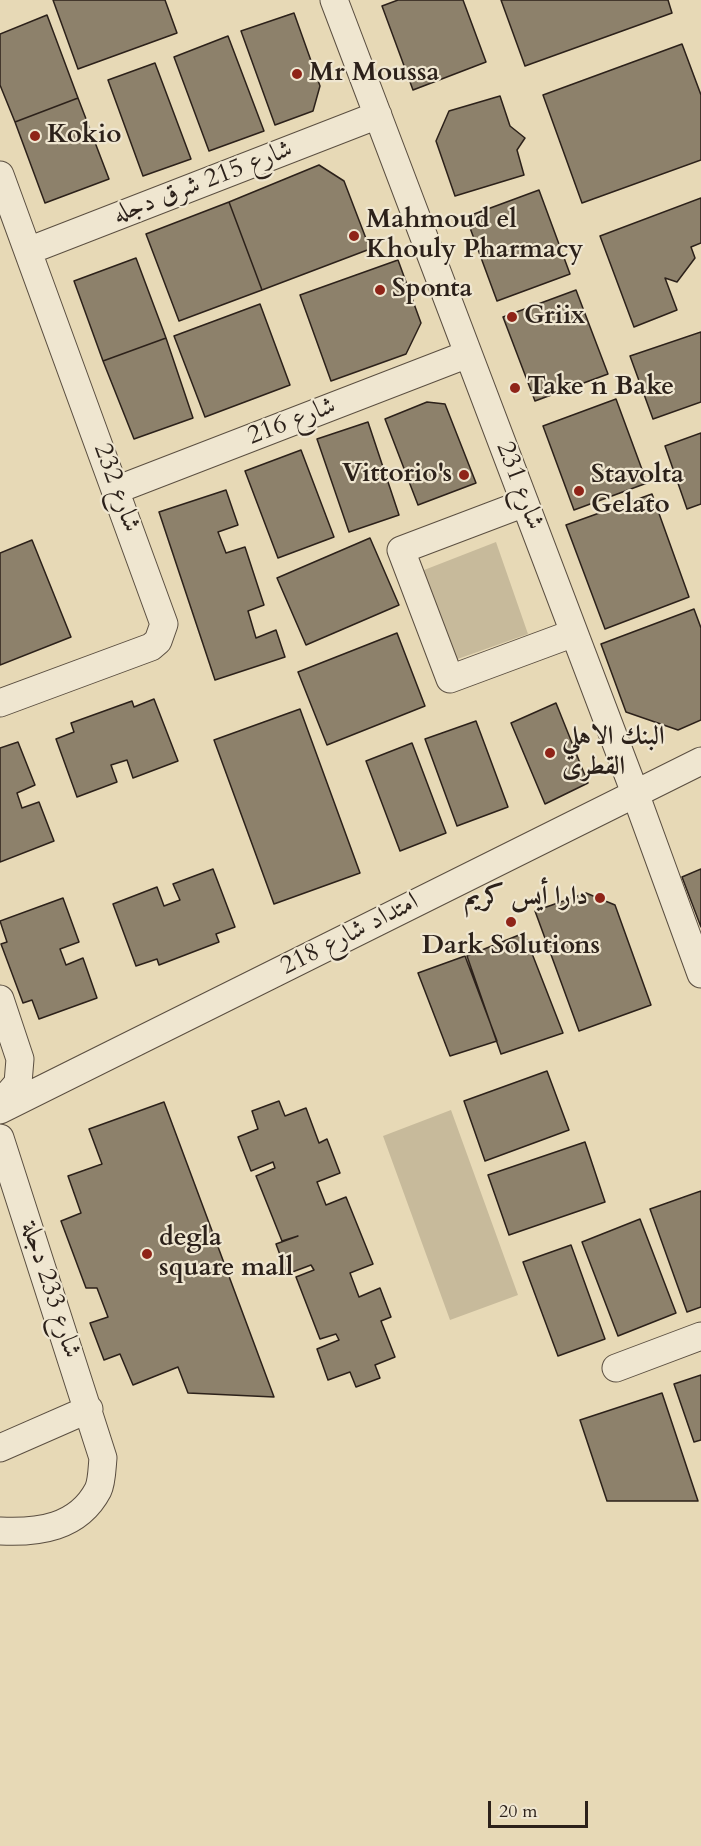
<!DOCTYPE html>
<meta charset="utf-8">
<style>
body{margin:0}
#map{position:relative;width:701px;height:1846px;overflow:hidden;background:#e7d9b6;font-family:Cardo,serif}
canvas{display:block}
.scale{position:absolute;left:488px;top:1801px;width:100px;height:27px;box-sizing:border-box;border:3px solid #2c211a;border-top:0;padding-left:8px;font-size:18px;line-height:21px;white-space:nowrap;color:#2c211a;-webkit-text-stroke:4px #efe6d0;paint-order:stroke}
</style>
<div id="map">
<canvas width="701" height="1846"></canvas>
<div class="scale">20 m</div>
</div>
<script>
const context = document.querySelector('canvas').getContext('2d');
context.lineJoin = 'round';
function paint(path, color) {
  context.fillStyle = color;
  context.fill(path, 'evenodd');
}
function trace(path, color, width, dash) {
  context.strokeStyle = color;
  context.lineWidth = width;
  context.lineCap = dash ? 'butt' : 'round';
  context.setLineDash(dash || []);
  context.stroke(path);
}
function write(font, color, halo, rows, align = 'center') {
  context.font = font + ' Cardo,Amiri,serif';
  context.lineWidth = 4.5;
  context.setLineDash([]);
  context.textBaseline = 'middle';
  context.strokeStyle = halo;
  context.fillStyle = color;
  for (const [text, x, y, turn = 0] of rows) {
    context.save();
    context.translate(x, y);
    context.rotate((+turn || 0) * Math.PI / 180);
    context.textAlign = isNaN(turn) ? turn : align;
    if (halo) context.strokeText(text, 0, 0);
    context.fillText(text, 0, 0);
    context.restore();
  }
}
const green = new Path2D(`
 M 496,542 L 528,634 L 452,661 L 419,572 Z
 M 451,1110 L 518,1295 L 450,1320 L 383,1136 Z`);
const building = new Path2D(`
 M 53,0 L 165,0 L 177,33 L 78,69 Z
 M 398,0 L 463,0 L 486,62 L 413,90 L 382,6 Z
 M 501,0 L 668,0 L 672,13 L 525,66 Z
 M 294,13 L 320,86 L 313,111 L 275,125 L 241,31 Z
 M 47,15 L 78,98 L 15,122 L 0,85 L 0,34 Z
 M 228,36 L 264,131 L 209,151 L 174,57 Z
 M 682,44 L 701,95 L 701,160 L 582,203 L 543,95 Z
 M 155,63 L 191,159 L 143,176 L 108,80 Z
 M 500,96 L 510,126 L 525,138 L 517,150 L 524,175 L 455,196 L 436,141 L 449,111 Z
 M 78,98 L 109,179 L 45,203 L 15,122 Z
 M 319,165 L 344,181 L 370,249 L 262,290 L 229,202 Z
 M 539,190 L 570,274 L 497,301 L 466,217 Z
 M 701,198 L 701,243 L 691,247 L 695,258 L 677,282 L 665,278 L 677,310 L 634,327 L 600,236 Z
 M 229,202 L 262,290 L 179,321 L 146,234 Z
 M 136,258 L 166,338 L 103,361 L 74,281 Z
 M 398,260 L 421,323 L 406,354 L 331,381 L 300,295 Z
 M 576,290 L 608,374 L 535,401 L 503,317 Z
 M 260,304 L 290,385 L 205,417 L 174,336 Z
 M 701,332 L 701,402 L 653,419 L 630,356 Z
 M 166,338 L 193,418 L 134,439 L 103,361 Z
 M 616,399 L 647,483 L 574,510 L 543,426 Z
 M 427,402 L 445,404 L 476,483 L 418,505 L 385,419 Z
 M 368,422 L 399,515 L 349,532 L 317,439 Z
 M 701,433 L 701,504 L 687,509 L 665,446 Z
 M 301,450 L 334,537 L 278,558 L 245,471 Z
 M 226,490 L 238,525 L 218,532 L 226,553 L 245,547 L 264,605 L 248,611 L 256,638 L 276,630 L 285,657 L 215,680 L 159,512 Z
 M 652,494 L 689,597 L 605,629 L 566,525 Z
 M 370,538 L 399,605 L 306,645 L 277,578 Z
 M 32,540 L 71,637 L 0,665 L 0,553 Z
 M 694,609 L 701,628 L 701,720 L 678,730 L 626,712 L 601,644 Z
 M 397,633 L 425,706 L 327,745 L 298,672 Z
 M 154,699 L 178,761 L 133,778 L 127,760 L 111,765 L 117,782 L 77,797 L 56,739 L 74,732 L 71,723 L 132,701 L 134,707 Z
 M 556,703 L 588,783 L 545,804 L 511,723 Z
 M 300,709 L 360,873 L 274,904 L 214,740 Z
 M 476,721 L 508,807 L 457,826 L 425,739 Z
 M 18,742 L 35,785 L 17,793 L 22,808 L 39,802 L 54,841 L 0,862 L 0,748 Z
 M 412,743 L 446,833 L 400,851 L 366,761 Z
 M 213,869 L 235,927 L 216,934 L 219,942 L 159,965 L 157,959 L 136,966 L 113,904 L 157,887 L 164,906 L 180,900 L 173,884 Z
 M 701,869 L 701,927 L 682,877 Z
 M 586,893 L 615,905 L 651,1005 L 579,1031 L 535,911 Z
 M 63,898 L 79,942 L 60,949 L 66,965 L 83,958 L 97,998 L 39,1019 L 32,1000 L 23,1003 L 1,944 L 7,942 L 0,921 Z
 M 524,933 L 563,1033 L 501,1054 L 467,956 Z
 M 465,956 L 497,1041 L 450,1056 L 418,973 Z
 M 547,1071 L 569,1130 L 485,1161 L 464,1101 Z
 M 279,1101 L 285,1116 L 306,1108 L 319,1143 L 327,1139 L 340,1173 L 317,1182 L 326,1205 L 346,1197 L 373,1264 L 350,1273 L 359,1297 L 380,1288 L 391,1317 L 381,1321 L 395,1357 L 375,1365 L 380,1378 L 356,1387 L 350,1372 L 328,1380 L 317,1349 L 339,1340 L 336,1334 L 320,1339 L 296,1277 L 314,1270 L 311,1265 L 287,1274 L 276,1244 L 298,1236 L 282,1241 L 256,1176 L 275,1168 L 273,1162 L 251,1171 L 238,1137 L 258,1129 L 252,1111 Z
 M 164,1102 L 274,1397 L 188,1393 L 178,1367 L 133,1385 L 120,1354 L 104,1360 L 90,1323 L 108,1317 L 97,1288 L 86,1288 L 61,1221 L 81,1213 L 68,1176 L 102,1164 L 89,1129 Z
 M 585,1142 L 605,1202 L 509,1235 L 488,1175 Z
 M 701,1191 L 701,1307 L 687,1312 L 650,1209 Z
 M 640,1219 L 676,1313 L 618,1336 L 582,1242 Z
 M 571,1245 L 605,1339 L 558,1356 L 523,1262 Z
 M 701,1375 L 701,1440 L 694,1442 L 674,1384 Z
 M 662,1393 L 698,1501 L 607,1501 L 580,1420 Z`);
const street = new Path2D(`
 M 334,0 L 635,793 L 701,974
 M 0,175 L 164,624 L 158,641 L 151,647 L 0,703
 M 28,251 L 378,115
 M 116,490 L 468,354
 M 525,503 L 401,550 L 450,679 L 574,633
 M 0,999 L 20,1059 L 18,1083 L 0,1104
 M 0,1110 L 701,761
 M 0,1138 L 103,1458 C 102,1467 102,1482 98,1490 C 78,1528 38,1533 0,1531
 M 616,1368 L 701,1336
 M 0,1448 L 89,1409`);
const markers = [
 [297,74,6,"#8f2418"],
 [35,136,6,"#8f2418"],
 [354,236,6,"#8f2418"],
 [380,290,6,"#8f2418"],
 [512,317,6,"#8f2418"],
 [515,388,6,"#8f2418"],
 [464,475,6,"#8f2418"],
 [579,491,6,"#8f2418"],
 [550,753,6,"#8f2418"],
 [600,898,6,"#8f2418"],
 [511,922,6,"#8f2418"],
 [147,1254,6,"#8f2418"]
];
const poiNames = [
 ["Mr Moussa",309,74],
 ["Kokio",47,136],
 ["Mahmoud el",366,221],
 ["Khouly Pharmacy",366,251],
 ["Sponta",392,290],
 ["Griix",524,317],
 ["Take n Bake",527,388],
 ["Vittorio's",452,475,"right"],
 ["Stavolta",591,476],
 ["Gelato",591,506],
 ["البنك الاهلي",562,738],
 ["القطرى",562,768],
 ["دارا أيس كريم",588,898,"right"],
 ["Dark Solutions",511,947,"center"],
 ["degla",159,1239],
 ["square mall",159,1269]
];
const streetNames = [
 ["شارع 215 شرق دجله",203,183,-21],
 ["شارع 216",292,422,-21],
 ["شارع 231",519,486,69],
 ["شارع 232",116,488,70],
 ["امتداد شارع 218",350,935,-27],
 ["شارع 233 دجلة",50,1290,72]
];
paint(green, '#c7ba9b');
paint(building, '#8d816b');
trace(building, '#2c211a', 1.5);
trace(street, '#5b4f41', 29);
trace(street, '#efe6d0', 27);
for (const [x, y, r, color] of markers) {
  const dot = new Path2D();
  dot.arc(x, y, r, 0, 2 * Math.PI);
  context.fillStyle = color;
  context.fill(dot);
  trace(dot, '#efe6d0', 2);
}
write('bold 26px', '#2c211a', '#efe6d0', poiNames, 'left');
write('26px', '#2c211a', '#efe6d0', streetNames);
</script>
